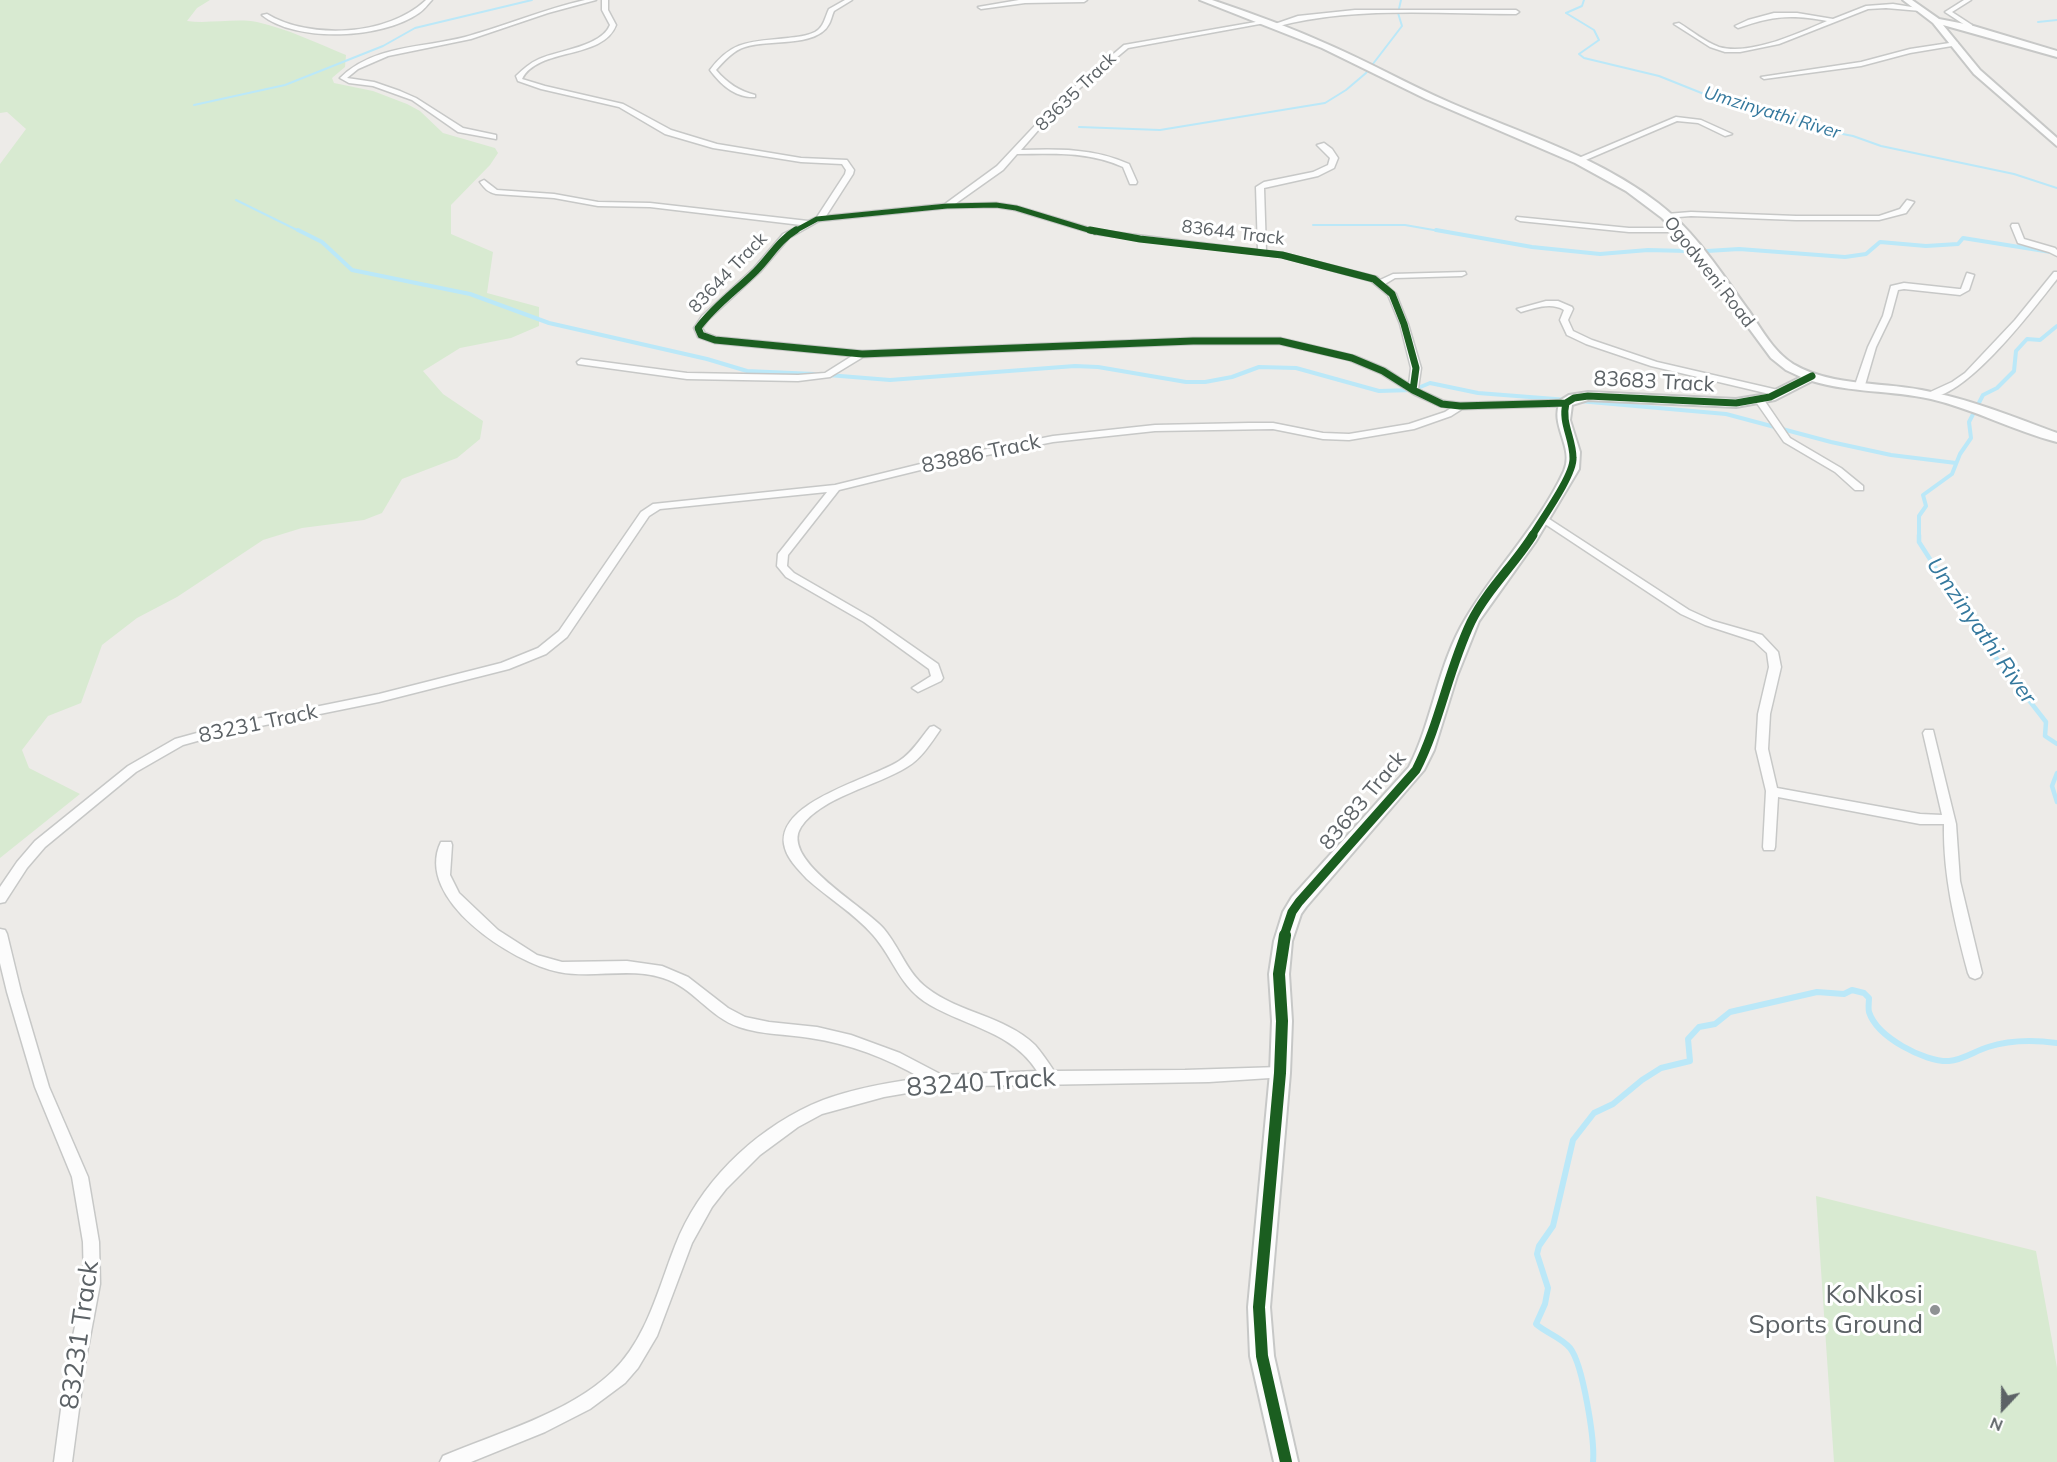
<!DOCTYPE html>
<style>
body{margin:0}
#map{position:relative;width:2057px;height:1462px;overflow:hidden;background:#edebe8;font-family:Mulish,sans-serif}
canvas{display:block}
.north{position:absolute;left:1973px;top:1378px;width:60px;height:60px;-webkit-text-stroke:4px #fff;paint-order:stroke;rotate:202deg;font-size:16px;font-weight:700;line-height:24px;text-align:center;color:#5c6266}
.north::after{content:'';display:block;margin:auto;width:21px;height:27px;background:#5c6266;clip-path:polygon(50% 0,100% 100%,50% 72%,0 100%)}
</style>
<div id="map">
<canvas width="2057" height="1462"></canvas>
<div class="north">N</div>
</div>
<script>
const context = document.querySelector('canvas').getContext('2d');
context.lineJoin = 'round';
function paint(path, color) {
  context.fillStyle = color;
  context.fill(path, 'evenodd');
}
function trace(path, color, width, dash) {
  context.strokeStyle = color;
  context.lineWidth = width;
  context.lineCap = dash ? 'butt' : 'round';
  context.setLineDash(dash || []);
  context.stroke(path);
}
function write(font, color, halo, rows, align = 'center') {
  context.font = font + ' Mulish,sans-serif';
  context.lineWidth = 6;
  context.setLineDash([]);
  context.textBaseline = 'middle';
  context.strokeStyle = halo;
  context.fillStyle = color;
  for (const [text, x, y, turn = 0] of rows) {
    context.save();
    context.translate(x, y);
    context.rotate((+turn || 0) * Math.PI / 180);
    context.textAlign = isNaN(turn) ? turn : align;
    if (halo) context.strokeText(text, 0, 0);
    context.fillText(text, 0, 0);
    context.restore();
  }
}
const green = new Path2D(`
 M 0,0 L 210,0 L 197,8 L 187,21 C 209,24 236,18 257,22 C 288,29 317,43 346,55 L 345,67 L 332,78 L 334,83 L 373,91 L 407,104 L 420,111 L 443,133 L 495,148 L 498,153 L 490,165 L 451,205 L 451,234 L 493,252 L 487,293 L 539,307 L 539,326 L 511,338 L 460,348 L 423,371 L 443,394 L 483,421 L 480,439 L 457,458 L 402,479 L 382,513 L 364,520 L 302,528 L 263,540 L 177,597 L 137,618 L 102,645 L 81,703 L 48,716 L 22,750 L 29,768 L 80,794 L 0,858 L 0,164 L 26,129 L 7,112 L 0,113 Z
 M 1816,1196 L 2036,1251 L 2057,1368 L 2057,1462 L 1834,1462 Z`);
const streamFar3 = new Path2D(`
 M 1584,0 L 1582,6 L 1566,13 L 1594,30 L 1599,40 L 1579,54 L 1584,58 L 1659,76 L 1739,108 L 1787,115 L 1817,129 L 1853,136 L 1881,146 L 2014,174 L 2057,188
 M 2038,22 L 2057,20
 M 194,105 L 285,85 L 383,46 L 415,28 L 532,0
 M 1079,127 L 1160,130 L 1325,103 L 1346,90 L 1366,73 L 1402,26 L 1398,13 L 1401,0
 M 236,200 L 301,232
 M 1313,225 L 1405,225 L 1445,232`);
const streamFar2 = new Path2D(`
 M 298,230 L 322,242 L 352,270 L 470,294 L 549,323 L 707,359 L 747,371 L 814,374
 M 1436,230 L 1532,247 L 1600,254 L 1648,250 L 1687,251
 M 1707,251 L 1739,249 L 1845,257 L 1866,254 L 1880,242 L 1926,246 L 1958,244 L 1963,238 L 2057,253
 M 828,375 L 890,380 L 1075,366 L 1098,367 L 1186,382 L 1205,382 L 1232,377 L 1259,367 L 1296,368 L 1379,391 L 1413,390 L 1430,383 L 1478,393 L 1568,400
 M 1579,401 L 1726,414 L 1831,442 L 1891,455 L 1956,463
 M 1919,536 L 1919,516 L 1926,506 L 1923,495 L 1952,474 L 1960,454 L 1971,438 L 1969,422 L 1983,395 L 1997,388 L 2014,371 L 2016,351 L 2027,339 L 2040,340 L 2057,326`);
const streamFar1 = new Path2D(`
 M 1919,535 L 1919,542 L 1982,640 L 2046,722 L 2045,736 L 2057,744
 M 2057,773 L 2052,786 L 2057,802`);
const stream = new Path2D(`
 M 1593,1462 C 1595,1441 1583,1364 1570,1348 C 1561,1337 1546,1333 1536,1324 L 1545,1304 L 1548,1288 L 1537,1254 L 1539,1246 L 1553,1226 L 1573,1140 L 1594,1113 L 1613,1104 L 1642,1080 L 1661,1068 L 1690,1061 L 1688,1039 L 1699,1027 L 1715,1024 L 1730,1012 L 1817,992 L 1844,994 L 1852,990 L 1864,993 L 1869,998 C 1869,1002 1868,1008 1869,1012 C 1877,1037 1924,1062 1949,1061 C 1963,1060 1975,1051 1988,1047 C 2010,1040 2034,1040 2057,1043`);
const street = new Path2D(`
 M 426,0 L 432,0 C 428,4 424,10 419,13 C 383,39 296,43 262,15 L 267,14 C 310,40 388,36 426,0 Z
 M 585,0 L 596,0 L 548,13 L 471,39 L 388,56 L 358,69 L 347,78 L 374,82 L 400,91 L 416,98 L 463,128 L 496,135 L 496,139 L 458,132 L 412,100 L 373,86 L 349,83 L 340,78 C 373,45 423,48 465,37 C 506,26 544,9 585,0 Z
 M 602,0 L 608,0 L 608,10 L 616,25 C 603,60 538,47 522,79 L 545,86 L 623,104 L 671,130 L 717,144 L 801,158 L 847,160 L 854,170 L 853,174 L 826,216 L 945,204 L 997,166 L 1058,101 L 1124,45 L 1267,20 L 1265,23 L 1128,48 L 1062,103 L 1021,150 C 1058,149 1093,148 1129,164 L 1137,182 L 1136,184 L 1130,184 L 1123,167 C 1088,151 1054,154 1017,154 L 1003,170 L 955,204 L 996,203 L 1016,206 L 1096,230 L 1258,250 L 1256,187 L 1264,182 L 1313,172 L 1328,165 L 1330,158 L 1317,145 L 1324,143 L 1332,149 L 1338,158 L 1334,168 L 1318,176 L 1264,188 L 1266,251 L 1282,253 L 1377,277 L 1380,280 L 1393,274 L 1465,272 L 1466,274 L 1462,276 L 1395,278 L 1385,284 L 1396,294 L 1408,324 L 1421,368 L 1418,389 L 1444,401 L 1460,403 L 1566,400 L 1571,403 L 1566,406 L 1462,409 L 1451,416 L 1414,429 L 1349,440 L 1323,439 L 1273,429 L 1155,431 L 1053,442 L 957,461 L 839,490 L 788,555 L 787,566 L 794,573 L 872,618 L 938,664 L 943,678 L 941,681 L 918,692 L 912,688 L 931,676 L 929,669 L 864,622 L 786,577 L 777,566 L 778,554 L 827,492 L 660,509 L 649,516 L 567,637 L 546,654 L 509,669 L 379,702 L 226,733 L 183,745 L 136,772 L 45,847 L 27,868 L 5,902 L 0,903 L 0,887 L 17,862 L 35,841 L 128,766 L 175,739 L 226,725 L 379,694 L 501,663 L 538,648 L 559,631 L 641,512 L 653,504 L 835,485 L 957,455 L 1053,436 L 1155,425 L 1249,423 L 1273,423 L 1323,433 L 1349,434 L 1409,424 L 1445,412 L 1451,408 L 1439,406 L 1415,395 L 1380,373 L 1349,360 L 1280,344 L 1193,344 L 863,357 L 830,377 L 798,381 L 687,379 L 578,364 L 577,362 L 581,359 L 687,373 L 798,375 L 825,373 L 852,356 L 715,343 L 698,337 L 694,328 L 702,316 L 754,268 L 783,234 L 801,225 L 650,207 L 598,206 L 554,198 L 496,194 C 488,192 485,189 480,182 L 484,180 L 497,190 L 554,194 L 598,202 L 650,203 L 808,221 L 817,217 L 845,174 L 846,170 L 842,164 L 801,162 L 713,148 L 665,134 L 619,107 L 541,89 L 518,81 L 516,76 C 523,69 530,63 539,59 C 559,50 601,47 610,25 L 602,10 ZM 996,207 L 1015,210 L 1095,234 L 1282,257 L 1371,281 L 1388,295 L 1400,324 L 1411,368 L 1409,384 L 1386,369 L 1355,356 L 1280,338 L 1193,338 L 862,351 L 716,337 L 705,333 L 702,328 L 708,320 L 760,272 L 789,238 L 819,221 L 947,208 Z
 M 845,0 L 852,0 L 834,11 C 832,15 831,21 829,24 C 817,48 767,39 745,47 C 734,50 724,61 716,70 C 727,83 739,91 755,95 L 755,97 C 736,98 721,85 710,70 C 733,39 752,42 788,38 C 796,37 807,36 815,32 C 824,27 825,17 829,9 Z
 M 1019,0 L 1087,0 L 1084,2 L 1025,3 L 981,9 L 978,7 Z
 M 1964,0 L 1971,0 L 1952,12 L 1972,25 L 1972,27 L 1968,27 L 1945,12 Z
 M 1893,4 L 1924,9 L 1921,11 L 1886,8 L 1868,9 L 1779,44 L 1740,52 L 1725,52 L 1710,47 L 1674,24 L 1679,23 C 1692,31 1705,42 1719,47 C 1750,56 1799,33 1827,21 C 1791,14 1772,16 1738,28 L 1735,26 L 1748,20 L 1774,13 L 1797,13 L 1833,19 L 1866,6 Z
 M 1355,10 L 1516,10 L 1519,12 L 1516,14 C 1438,14 1350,6 1275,27 L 1272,25 L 1298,16 Z
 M 1956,42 L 1958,43 L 1958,45 L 1910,53 L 1861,66 L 1764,79 L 1761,77 L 1861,62 L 1910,49 Z
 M 1676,117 L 1701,120 L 1732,134 L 1725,136 L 1698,123 L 1677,121 L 1581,162 L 1574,160 Z
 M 1907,200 L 1914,202 L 1906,213 L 1879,220 L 1796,220 L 1691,216 L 1666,218 L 1662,216 L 1666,214 L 1691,212 L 1796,216 L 1879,216 L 1900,209 Z
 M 1517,217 L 1629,228 L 1680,228 L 1684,230 L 1680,232 L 1629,232 L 1520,221 L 1516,219 Z
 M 2012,224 L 2018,224 L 2024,239 L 2055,248 L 2057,250 L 2057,256 L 2049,252 L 2018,243 L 2011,226 Z
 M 2054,272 L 2057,272 L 2057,279 C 2035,307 1964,401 1928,397 L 1928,393 L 1952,382 L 1965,373 L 2015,320 Z
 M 1967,273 L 1974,275 L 1969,290 L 1960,295 L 1904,289 L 1898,290 L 1891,316 L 1876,347 L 1865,385 L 1860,388 L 1857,387 L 1855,385 L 1868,347 L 1883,316 L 1891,286 L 1904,283 L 1959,289 L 1961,289 Z
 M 1546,301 L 1558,301 L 1572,307 L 1573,309 L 1568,320 L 1573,331 L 1592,340 L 1657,362 L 1778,390 L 1783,393 L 1778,396 L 1651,366 L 1586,344 L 1567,335 L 1560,320 L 1564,310 C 1551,302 1535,308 1521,312 L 1517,309 Z
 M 1759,396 L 1762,397 L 1790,438 L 1841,468 L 1863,486 L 1863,490 L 1855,490 L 1835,472 L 1784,442 L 1754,399 Z
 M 1543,515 L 1689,610 L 1713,621 L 1762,635 L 1778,652 L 1781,667 L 1770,714 L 1768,749 L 1777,788 L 1920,814 L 1942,815 L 1923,733 L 1925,730 L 1933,730 L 1956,824 L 1960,881 L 1982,973 L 1980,977 L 1975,979 L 1970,977 L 1968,973 C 1955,924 1943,876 1944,824 L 1920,824 L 1778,797 L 1775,847 L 1774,850 L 1764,850 L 1763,847 L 1766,791 L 1756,749 L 1758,714 L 1769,667 L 1767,653 L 1754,641 L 1705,625 L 1681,614 L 1539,520 L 1538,518 Z
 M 934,726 L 940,730 C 931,743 921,759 907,767 C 877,786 821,797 801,827 C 779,860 866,907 884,929 C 900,948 907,973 927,988 C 959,1013 1005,1016 1035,1045 C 1042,1053 1048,1062 1054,1071 L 1185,1070 L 1280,1067 L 1285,1069 L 1287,1073 L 1285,1077 L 1209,1082 L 971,1086 L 913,1092 L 884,1097 L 822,1114 L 798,1127 L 760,1155 L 726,1189 L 712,1207 L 692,1243 L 657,1336 L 638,1368 L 625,1383 L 590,1409 L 545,1432 L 471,1462 L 440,1462 L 443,1456 C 497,1433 570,1413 613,1371 C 647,1338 658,1289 675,1246 C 699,1184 751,1133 811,1105 C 844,1090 885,1083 921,1078 C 887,1058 850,1044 810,1038 C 786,1034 762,1035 739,1027 C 709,1017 693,987 663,978 C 629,967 593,979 559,972 C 513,963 413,899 441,842 L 451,842 L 452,845 L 450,875 L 459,893 L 498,930 L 537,955 L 562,962 L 627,961 L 662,966 L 688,977 L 728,1008 L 745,1017 L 769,1022 L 817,1027 L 851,1035 L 900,1053 L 942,1075 L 1037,1071 C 1012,1032 968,1027 930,1005 C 899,987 895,960 873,935 C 854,913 828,898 807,879 C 798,869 786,858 784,844 C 778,801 871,779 899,761 C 912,753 920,739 930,727 Z
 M 0,929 L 5,930 L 7,934 L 21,992 L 49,1087 L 88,1177 L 99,1242 L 100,1284 L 85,1364 L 72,1462 L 54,1462 L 67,1364 L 84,1284 L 83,1242 L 72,1177 L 35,1087 L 7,992 L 0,963 Z`);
const secondary = new Path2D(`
 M 1200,0 L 1212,0 C 1251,13 1289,27 1327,44 C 1369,62 1409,85 1451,103 C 1520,133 1597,156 1658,203 C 1695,231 1722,274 1749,311 C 1762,330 1773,351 1793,364 C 1834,388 1886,381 1931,392 C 1975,401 2016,418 2057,433 L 2057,442 C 2014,431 1974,409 1931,399 C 1891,390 1851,393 1812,381 L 1775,400 L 1736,407 L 1588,400 L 1572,405 L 1570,420 L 1580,452 L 1579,469 L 1536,541 L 1479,621 L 1457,676 L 1434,750 L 1424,770 L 1306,907 L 1301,914 L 1292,941 L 1289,974 L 1292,1021 L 1290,1073 L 1270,1307 L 1274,1356 L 1298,1462 L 1274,1462 L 1250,1356 L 1248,1307 L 1270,1073 L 1272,1021 L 1269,974 L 1274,941 L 1283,912 L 1292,897 L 1409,767 C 1433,720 1438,663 1466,618 C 1496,568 1539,525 1564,471 C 1575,447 1548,424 1561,400 L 1569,395 L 1588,392 L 1736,399 L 1767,394 L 1801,377 L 1786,370 L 1771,358 L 1686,243 L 1662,218 L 1626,191 L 1575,163 L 1426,99 L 1322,48 Z
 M 1903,0 L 1912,0 L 1939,19 L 1970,25 L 2057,51 L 2057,57 L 1943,25 L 1980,70 L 2057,138 L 2057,146 L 1974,74 L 1933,23 Z`);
const cyclewayFar3 = new Path2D(`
 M 793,232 L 817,219 L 947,206 L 996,205 L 1016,208 L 1095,232`);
const cyclewayFar2 = new Path2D(`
 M 796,230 C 779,240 770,257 756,271 C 737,290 714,306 698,328 L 701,335 L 715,340 L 862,354 L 1193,341 L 1280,341 L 1352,358 L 1383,371 L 1413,390
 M 1090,230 L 1140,239 L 1282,255 L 1374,279 L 1392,294 L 1404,324 L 1416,368 L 1413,390
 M 1413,390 L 1442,404 L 1460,406 L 1566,403
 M 1532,536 C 1542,519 1574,475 1573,458 C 1573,438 1561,423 1566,403 L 1574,398 L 1588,396 L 1736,403 L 1770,397 L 1812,376`);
const cyclewayFar1 = new Path2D(`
 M 1284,936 L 1292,912 L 1299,902 L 1416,770 C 1440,723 1448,670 1471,622 C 1486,591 1515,564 1533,535`);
const cycleway = new Path2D(`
 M 1285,935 L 1279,974 L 1282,1021 L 1280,1073 L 1259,1307 L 1262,1356 L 1286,1462`);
const markers = [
 [1935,1310,6,"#8f9294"]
];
const farStreetnames = [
 ["83635 Track",1076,92,-44],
 ["83644 Track",1233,233,7],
 ["Ogodweni Road",1709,272,52],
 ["83644 Track",728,273,-46]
];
const farWaternames = [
 ["Umzinyathi River",1772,113,17]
];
const streetNames = [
 ["83683 Track",1654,382,3],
 ["83886 Track",981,454,-12],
 ["83231 Track",258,724,-12],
 ["83683 Track",1363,801,-50]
];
const waterNames = [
 ["Umzinyathi River",1981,631,55]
];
const nearStreetnames = [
 ["83240 Track",981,1083,-4],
 ["83231 Track",80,1335,-82]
];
const nearPoinames = [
 ["KoNkosi",1923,1295],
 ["Sports Ground",1923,1325]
];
paint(green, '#d8ead1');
trace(streamFar3, '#bbe8f8', 2);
trace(streamFar2, '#bbe8f8', 4);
trace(streamFar1, '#bbe8f8', 4.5);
trace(stream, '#bbe8f8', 6);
trace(street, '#c7c8c7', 3);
trace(secondary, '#c7c8c7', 4);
paint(street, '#fcfcfc');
paint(secondary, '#fcfcfc');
trace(cyclewayFar3, '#1b5e20', 5);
trace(cyclewayFar2, '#1b5e20', 7);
trace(cyclewayFar1, '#1b5e20', 9);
trace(cycleway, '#1b5e20', 12);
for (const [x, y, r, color] of markers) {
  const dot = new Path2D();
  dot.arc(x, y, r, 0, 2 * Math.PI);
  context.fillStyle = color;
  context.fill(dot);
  trace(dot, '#fff', 2);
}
write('18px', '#5c6266', '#fff', farStreetnames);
write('italic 18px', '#34789d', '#fff', farWaternames);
write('21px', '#5c6266', '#fff', streetNames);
write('italic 22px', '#34789d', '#fff', waterNames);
write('26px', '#5c6266', '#fff', nearStreetnames);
write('26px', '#5c6266', '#fff', nearPoinames, 'right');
</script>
